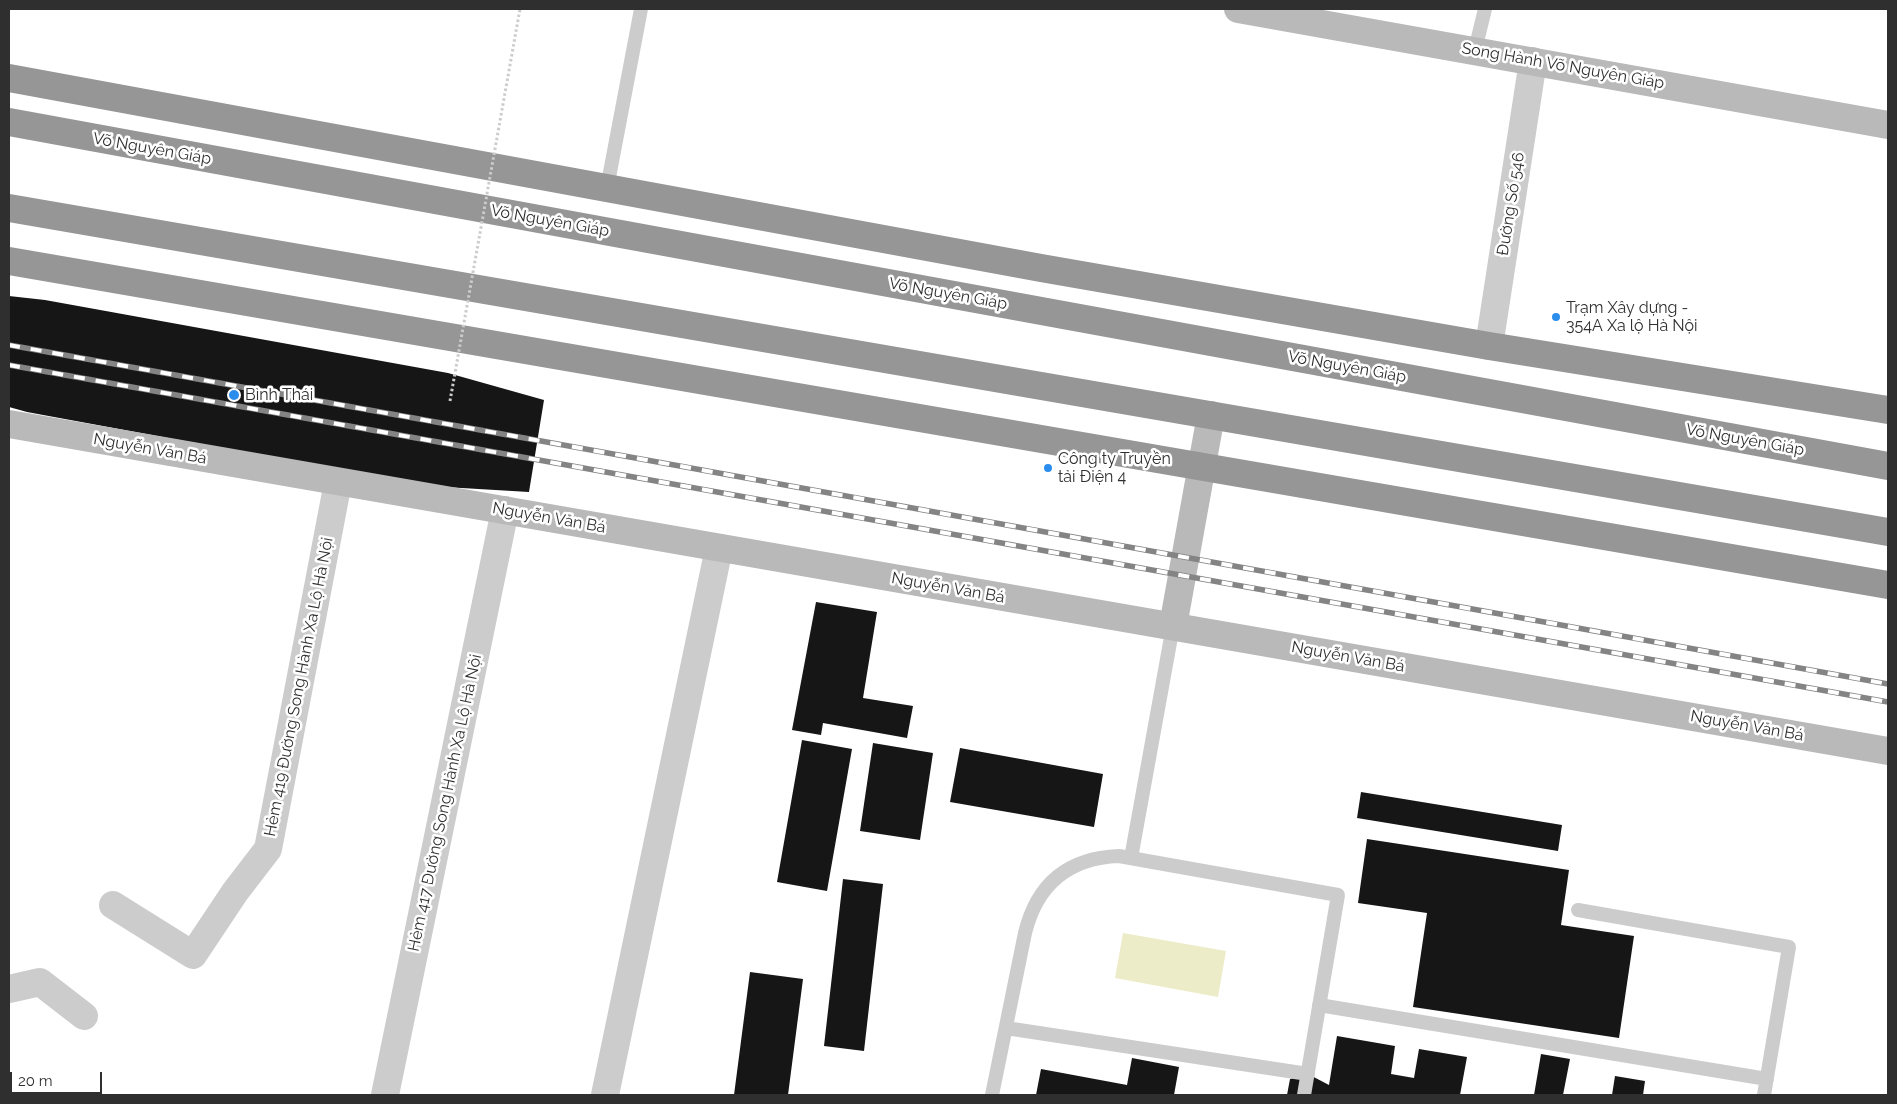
<!DOCTYPE html>
<meta charset="utf-8">
<style>
body{margin:0}
#map{position:relative;width:1897px;height:1104px;overflow:hidden;background:#fff;font-family:Raleway,sans-serif}
canvas{display:block}
.frame{position:absolute;inset:0;border:10px solid #2f2f2f;pointer-events:none}
.scale{position:absolute;left:10px;top:1072px;width:92px;height:22px;box-sizing:border-box;border:2px solid #2f2f2f;border-top:0;padding-left:6px;font-size:15px;line-height:18px;white-space:nowrap;color:#2f2f2f;-webkit-text-stroke:4px #fff;paint-order:stroke}
</style>
<div id="map">
<canvas width="1897" height="1104"></canvas>
<div class="frame"></div>
<div class="scale">20 m</div>
</div>
<script>
const context = document.querySelector('canvas').getContext('2d');
context.lineJoin = 'round';
function paint(path, color) {
  context.fillStyle = color;
  context.fill(path, 'evenodd');
}
function trace(path, color, width, dash) {
  context.strokeStyle = color;
  context.lineWidth = width;
  context.lineCap = dash ? 'butt' : 'round';
  context.setLineDash(dash || []);
  context.stroke(path);
}
function write(font, color, halo, rows, align = 'center') {
  context.font = font + ' Raleway,sans-serif';
  context.lineWidth = 5;
  context.setLineDash([]);
  context.textBaseline = 'middle';
  context.strokeStyle = halo;
  context.fillStyle = color;
  for (const [text, x, y, turn = 0] of rows) {
    context.save();
    context.translate(x, y);
    context.rotate((+turn || 0) * Math.PI / 180);
    context.textAlign = isNaN(turn) ? turn : align;
    if (halo) context.strokeText(text, 0, 0);
    context.fillText(text, 0, 0);
    context.restore();
  }
}
const water = new Path2D(`
 M 1123,933 L 1226,951 L 1218,997 L 1115,978 Z`);
const building = new Path2D(`
 M 9,296 L 45,300 L 448,373 L 544,400 L 529,492 L 428,486 L 27,412 L 9,407 Z
 M 816,602 L 877,612 L 863,698 L 913,706 L 907,738 L 823,723 L 821,735 L 792,730 Z
 M 802,740 L 852,749 L 827,891 L 777,882 Z
 M 873,743 L 933,753 L 920,840 L 860,831 Z
 M 960,748 L 1103,774 L 1094,827 L 950,802 Z
 M 1361,792 L 1562,825 L 1558,851 L 1357,818 Z
 M 1367,839 L 1569,870 L 1561,925 L 1634,936 L 1619,1038 L 1413,1007 L 1427,913 L 1358,903 Z
 M 843,879 L 883,884 L 864,1051 L 824,1046 Z
 M 750,972 L 803,979 L 788,1095 L 734,1095 Z
 M 1337,1036 L 1395,1046 L 1391,1074 L 1414,1078 L 1419,1049 L 1467,1057 L 1460,1095 L 1287,1095 L 1290,1079 L 1308,1074 L 1329,1085 Z
 M 1541,1054 L 1570,1059 L 1563,1095 L 1534,1095 Z
 M 1132,1058 L 1179,1067 L 1174,1095 L 1036,1095 L 1041,1069 L 1127,1085 Z
 M 1615,1076 L 1645,1081 L 1643,1095 L 1612,1095 Z`);
const lane = new Path2D(`
 M 1475,50 L 1485,9
 M 607,188 L 641,9
 M 1131,858 L 1173,626
 M 1578,910 L 1789,947 L 1764,1095
 M 1319,1005 L 1767,1079
 M 1006,1028 L 1308,1074
 M 992,1095 L 1025,933 C 1037,884 1068,858 1119,856 L 1338,895 L 1304,1095`);
const street = new Path2D(`
 M 1489,346 L 1533,61
 M 113,905 L 193,955 L 235,892 L 268,849 L 338,482
 M 9,989 L 40,982 L 84,1016
 M 385,1095 L 505,510
 M 605,1095 L 719,548`);
const secondary = new Path2D(`
 M 1238,9 L 1888,125
 M 9,424 L 1888,751
 M 1173,626 L 1211,415`);
const highway = new Path2D(`
 M 9,78 L 1041,268 L 1489,346 L 1888,410
 M 9,122 L 1888,466
 M 9,208 L 1888,532
 M 9,261 L 1888,585`);
const rail = new Path2D(`
 M 9,345 L 1888,684
 M 9,365 L 1888,702`);
const pathBridge = new Path2D(`
 M 450,401 L 520,9`);
const markers = [
 [1556,317,5,"#2b8dec"],
 [234,395,6,"#2b8dec"],
 [1048,468,5,"#2b8dec"]
];
const streetNames = [
 ["Song Hành Võ Nguyên Giáp",1563,66,10],
 ["Võ Nguyên Giáp",152,149,10],
 ["Đường Số 546",1511,204,-81],
 ["Võ Nguyên Giáp",550,221,10],
 ["Võ Nguyên Giáp",948,294,10],
 ["Võ Nguyên Giáp",1347,367,10],
 ["Võ Nguyên Giáp",1745,440,10],
 ["Nguyễn Văn Bá",150,449,10],
 ["Nguyễn Văn Bá",549,518,10],
 ["Nguyễn Văn Bá",948,588,10],
 ["Nguyễn Văn Bá",1348,657,10],
 ["Hẻm 419 Đường Song Hành Xa Lộ Hà Nội",299,687,-79],
 ["Nguyễn Văn Bá",1747,726,10],
 ["Hẻm 417 Đường Song Hành Xa Lộ Hà Nội",445,803,-78]
];
const poiNames = [
 ["Trạm Xây dựng -",1566,308],
 ["354A Xa lộ Hà Nội",1566,326],
 ["Bình Thái",245,395],
 ["Công ty Truyền",1058,459],
 ["tải Điện 4",1058,477]
];
paint(water, '#edecc8');
paint(building, '#161616');
trace(lane, '#ccc', 14);
trace(street, '#ccc', 28);
trace(secondary, '#b9b9b9', 28);
trace(highway, '#969696', 28);
trace(rail, '#848484', 5.5);
trace(rail, '#fff', 4, [11]);
trace(pathBridge, '#ccc', 3, [2.5, 2.5]);
for (const [x, y, r, color] of markers) {
  const dot = new Path2D();
  dot.arc(x, y, r, 0, 2 * Math.PI);
  context.fillStyle = color;
  context.fill(dot);
  trace(dot, '#fff', 2);
}
write('16px', '#2f2f2f', '#fff', streetNames);
write('16px', '#2f2f2f', '#fff', poiNames, 'left');
</script>
